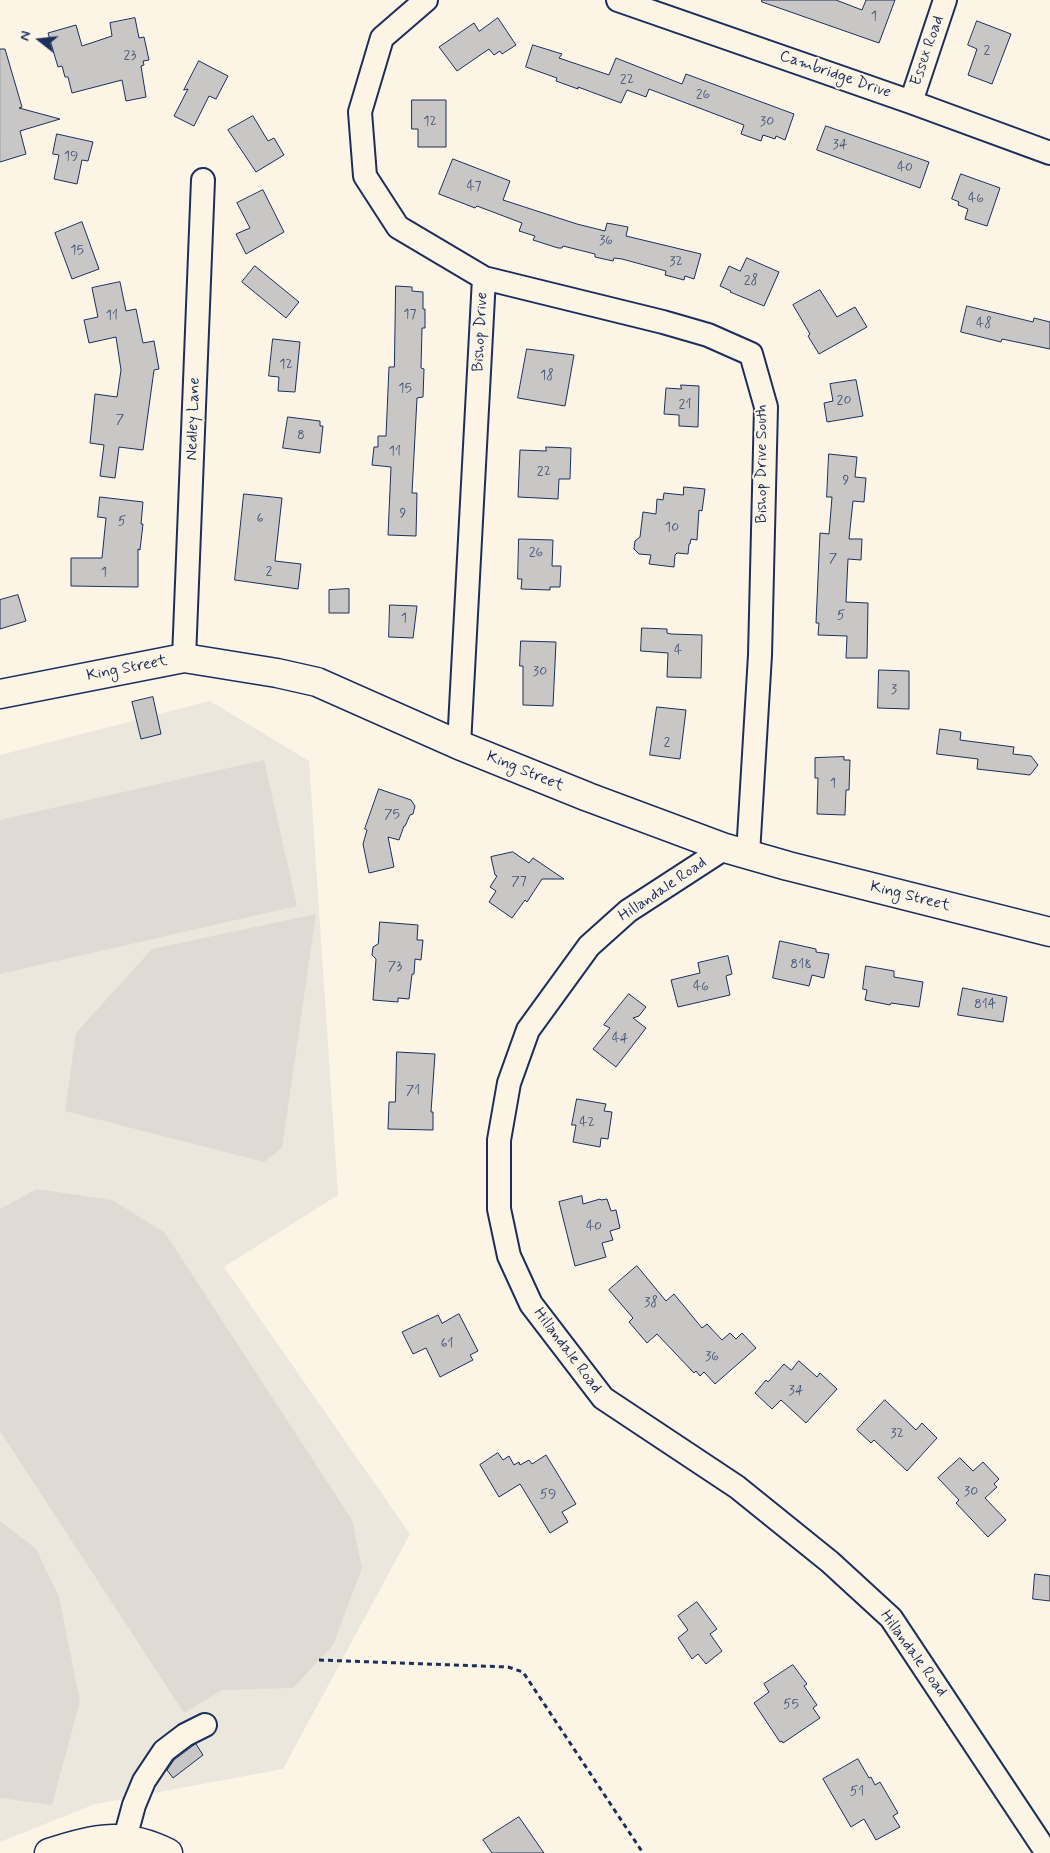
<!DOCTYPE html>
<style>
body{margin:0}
#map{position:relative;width:1050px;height:1853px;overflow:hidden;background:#fcf5e5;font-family:Mynerve,sans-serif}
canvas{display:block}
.north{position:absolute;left:15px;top:15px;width:50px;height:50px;-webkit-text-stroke:4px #fcf5e5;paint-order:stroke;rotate:286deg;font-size:14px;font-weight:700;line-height:20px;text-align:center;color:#1b2f5e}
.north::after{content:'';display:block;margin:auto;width:18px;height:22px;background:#1b2f5e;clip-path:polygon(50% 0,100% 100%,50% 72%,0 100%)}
</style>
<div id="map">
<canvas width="1050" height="1853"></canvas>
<div class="north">N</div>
</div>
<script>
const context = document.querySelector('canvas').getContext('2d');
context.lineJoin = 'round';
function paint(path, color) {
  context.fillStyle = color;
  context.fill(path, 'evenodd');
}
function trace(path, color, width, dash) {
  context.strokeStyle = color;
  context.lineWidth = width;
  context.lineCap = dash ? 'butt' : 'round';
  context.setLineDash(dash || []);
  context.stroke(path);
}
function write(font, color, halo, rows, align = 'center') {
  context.font = font + ' Mynerve,sans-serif';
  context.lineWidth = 4;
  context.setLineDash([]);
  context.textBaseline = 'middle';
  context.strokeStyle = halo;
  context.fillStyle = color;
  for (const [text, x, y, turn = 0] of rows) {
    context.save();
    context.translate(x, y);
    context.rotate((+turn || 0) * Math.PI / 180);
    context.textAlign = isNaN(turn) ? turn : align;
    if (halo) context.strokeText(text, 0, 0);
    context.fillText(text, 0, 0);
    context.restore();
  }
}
const built = new Path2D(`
 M 210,701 L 309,761 L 338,1195 L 224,1267 L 410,1534 L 283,1769 L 95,1804 L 0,1842 L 0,755 Z`);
const green = new Path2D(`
 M 264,760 L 297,906 L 0,974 L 0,820 Z
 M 316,914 L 282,1148 L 264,1162 L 65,1111 L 76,1033 L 152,949 Z
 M 37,1189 L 112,1200 L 165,1233 L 352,1520 L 362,1568 L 333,1645 L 293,1688 L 222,1690 L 184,1713 L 0,1431 L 0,1209 Z
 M 0,1521 L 36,1549 L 59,1597 L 80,1701 L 52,1805 L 0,1798 Z`);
const building = new Path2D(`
 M 762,0 L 836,0 L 862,10 L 866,0 L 895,0 L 879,43 L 762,2 Z
 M 135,18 L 139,38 L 144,37 L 149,60 L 143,61 L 144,65 L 141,66 L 146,97 L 126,101 L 122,80 L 72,93 L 68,77 L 65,77 L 62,66 L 58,67 L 48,33 L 76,25 L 82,46 L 112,36 L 110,23 Z
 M 498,18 L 516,45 L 502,54 L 500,51 L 494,55 L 489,49 L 457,71 L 439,47 L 474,23 L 479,31 Z
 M 977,21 L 1011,34 L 992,84 L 968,75 L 977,49 L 968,45 Z
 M 533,45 L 562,54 L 559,58 L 609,75 L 616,58 L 682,84 L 686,74 L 794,114 L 785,140 L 776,136 L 775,139 L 763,135 L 761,141 L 741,134 L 744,125 L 649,89 L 646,97 L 627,90 L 621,103 L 578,87 L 578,89 L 556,81 L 557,78 L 526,67 Z
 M 0,49 L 5,49 L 22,107 L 19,108 L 60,119 L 20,131 L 26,154 L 0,162 Z
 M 199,61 L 228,76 L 216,99 L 209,96 L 194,126 L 174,116 L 188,89 L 184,90 Z
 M 412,100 L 446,100 L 446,147 L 418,147 L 418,129 L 412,129 Z
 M 253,116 L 268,141 L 274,138 L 284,155 L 256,172 L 228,130 Z
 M 826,126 L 929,162 L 920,188 L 817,150 Z
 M 57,134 L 93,142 L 88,161 L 82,160 L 77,184 L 54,179 L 59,155 L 53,154 Z
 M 453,159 L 510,181 L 503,200 L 577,224 L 605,231 L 607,223 L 628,227 L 626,236 L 701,254 L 694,279 L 685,276 L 684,280 L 665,275 L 666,271 L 622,259 L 614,258 L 613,261 L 595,257 L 595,254 L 563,246 L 562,248 L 558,248 L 533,240 L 535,236 L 519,231 L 522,223 L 477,206 L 475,208 L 439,194 Z
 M 961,174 L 1000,188 L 987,226 L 965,219 L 968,209 L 958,205 L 959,202 L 952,199 Z
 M 263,190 L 284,232 L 246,254 L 236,234 L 250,228 L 237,203 Z
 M 82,222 L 99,269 L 72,279 L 55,233 Z
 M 747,258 L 779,272 L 764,306 L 730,292 L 731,291 L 720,286 L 729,266 L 740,271 Z
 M 255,266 L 299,302 L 286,318 L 242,282 Z
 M 120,282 L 126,311 L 136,309 L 143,343 L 154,341 L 159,369 L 154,370 L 143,450 L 119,447 L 115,478 L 100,476 L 104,445 L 90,443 L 95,394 L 117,397 L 121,370 L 116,337 L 89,343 L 84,320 L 98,317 L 92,288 Z
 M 396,286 L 412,287 L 412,291 L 423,292 L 423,309 L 425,309 L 425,328 L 422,328 L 421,368 L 424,369 L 423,397 L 417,398 L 412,493 L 417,493 L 416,536 L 388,535 L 391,467 L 372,465 L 374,447 L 378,447 L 378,436 L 386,436 L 389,367 L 394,367 Z
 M 820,290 L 837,317 L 855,307 L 867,327 L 819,354 L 808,336 L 810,334 L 793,305 Z
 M 967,306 L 1033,322 L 1034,318 L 1050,322 L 1050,349 L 1002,339 L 1001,342 L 961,332 Z
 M 273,339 L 300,342 L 295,392 L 278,391 L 279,377 L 269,376 Z
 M 527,349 L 574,355 L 565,406 L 518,398 Z
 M 856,380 L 863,416 L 827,422 L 824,403 L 833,401 L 830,384 Z
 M 681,385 L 699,386 L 698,427 L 679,426 L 679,415 L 664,414 L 666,388 L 681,389 Z
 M 288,417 L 320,421 L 320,426 L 323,426 L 320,453 L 283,448 Z
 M 546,447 L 571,448 L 570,479 L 559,479 L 558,499 L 518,497 L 520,450 L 546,451 Z
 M 829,454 L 857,457 L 855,477 L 866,478 L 864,502 L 853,501 L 849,539 L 862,539 L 861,560 L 848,559 L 846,602 L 868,603 L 867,658 L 846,658 L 847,636 L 818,635 L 819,623 L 816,623 L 820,533 L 829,534 L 832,497 L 827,497 Z
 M 684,487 L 705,489 L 702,511 L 699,510 L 697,540 L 691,539 L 690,544 L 689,544 L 688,554 L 677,553 L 675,555 L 674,567 L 649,564 L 651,555 L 639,554 L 634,549 L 635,541 L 640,537 L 643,512 L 656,514 L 657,499 L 663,500 L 664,493 L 683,495 Z
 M 244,494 L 282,498 L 275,561 L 301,564 L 298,589 L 235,580 Z
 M 100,497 L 143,502 L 141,524 L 143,524 L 140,550 L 138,549 L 138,587 L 71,586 L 71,558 L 102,558 L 106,518 L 98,517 Z
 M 519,539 L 553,540 L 552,566 L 561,566 L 560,587 L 550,587 L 550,590 L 521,589 L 522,579 L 518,579 Z
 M 349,589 L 349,613 L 329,613 L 329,590 Z
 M 18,595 L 26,621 L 0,629 L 0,600 Z
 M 390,605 L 417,606 L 413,638 L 389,637 Z
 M 642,628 L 667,629 L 667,633 L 671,634 L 702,635 L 701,678 L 667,677 L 668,653 L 641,651 Z
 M 521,641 L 556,642 L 553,706 L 523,705 L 523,666 L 520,666 Z
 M 879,670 L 909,671 L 909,709 L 878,708 Z
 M 153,697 L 161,734 L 141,739 L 132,702 Z
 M 657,707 L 686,710 L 680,759 L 650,755 Z
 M 940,729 L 961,732 L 960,740 L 1014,747 L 1013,754 L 1031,756 L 1038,765 L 1030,775 L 977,769 L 978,759 L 937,754 Z
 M 844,757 L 844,760 L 850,760 L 849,790 L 846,790 L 845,815 L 817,814 L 818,778 L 815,778 L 815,758 Z
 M 379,789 L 411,800 L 415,806 L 413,814 L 410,815 L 405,826 L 404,826 L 399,840 L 388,837 L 394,867 L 369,873 L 363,844 L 367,830 L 365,829 Z
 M 513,852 L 529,863 L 533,858 L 564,879 L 542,879 L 527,902 L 525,900 L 512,918 L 489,902 L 496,891 L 490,887 L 497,876 L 495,875 L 491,857 Z
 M 380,922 L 418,925 L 417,940 L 423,940 L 421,960 L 415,959 L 414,974 L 412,974 L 409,999 L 398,998 L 398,1002 L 373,1000 L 376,959 L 372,955 L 373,947 L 378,944 Z
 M 780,941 L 816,949 L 816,952 L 829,954 L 824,978 L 812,975 L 809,986 L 773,978 Z
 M 728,956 L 732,974 L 726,976 L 730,995 L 678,1007 L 671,980 L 700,973 L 698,963 Z
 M 866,966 L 894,971 L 894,977 L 923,982 L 919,1007 L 891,1003 L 890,1005 L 865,1000 L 867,990 L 863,989 Z
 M 963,988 L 1007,997 L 1003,1022 L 958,1015 Z
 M 629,994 L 646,1007 L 639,1016 L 633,1018 L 646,1028 L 616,1067 L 593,1049 L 610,1028 L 604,1025 Z
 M 397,1052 L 435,1054 L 431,1112 L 433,1112 L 433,1130 L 388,1129 L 389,1102 L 395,1102 Z
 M 577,1099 L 606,1104 L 604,1111 L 612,1112 L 608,1139 L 601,1138 L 600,1147 L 573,1142 L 576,1125 L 572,1125 Z
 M 582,1196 L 583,1204 L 600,1199 L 601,1200 L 607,1199 L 611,1211 L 616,1210 L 620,1228 L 610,1231 L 613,1240 L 602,1243 L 606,1257 L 575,1266 L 559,1202 Z
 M 637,1266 L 666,1301 L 674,1294 L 702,1328 L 707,1324 L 722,1340 L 730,1333 L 736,1339 L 742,1333 L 756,1348 L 715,1384 L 704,1372 L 700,1376 L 696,1371 L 694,1373 L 657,1334 L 647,1343 L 629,1322 L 633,1318 L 609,1290 Z
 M 459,1314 L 478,1351 L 470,1355 L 473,1360 L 440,1377 L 426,1348 L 413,1354 L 402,1332 L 438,1315 L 442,1323 Z
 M 799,1361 L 817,1377 L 820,1373 L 837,1389 L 806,1423 L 781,1400 L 772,1409 L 755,1393 L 766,1380 L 768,1382 L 784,1364 L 791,1370 Z
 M 885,1400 L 916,1430 L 922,1423 L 937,1438 L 907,1471 L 874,1440 L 871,1443 L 857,1430 Z
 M 498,1453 L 503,1460 L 509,1456 L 514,1465 L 519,1462 L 520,1465 L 529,1460 L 532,1464 L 546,1455 L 576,1504 L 562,1512 L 568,1522 L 550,1533 L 520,1484 L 499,1497 L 480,1465 Z
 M 960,1458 L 973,1471 L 983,1462 L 999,1479 L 994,1484 L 997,1487 L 985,1498 L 1006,1520 L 988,1537 L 956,1503 L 959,1500 L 938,1478 Z
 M 1035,1574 L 1050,1576 L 1050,1601 L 1033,1599 Z
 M 697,1602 L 717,1629 L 710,1634 L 722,1651 L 706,1664 L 698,1654 L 692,1659 L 678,1638 L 688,1630 L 678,1616 Z
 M 793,1665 L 807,1684 L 804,1686 L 817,1705 L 813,1708 L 820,1718 L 783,1743 L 782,1741 L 780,1742 L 754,1703 L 769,1692 L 764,1684 Z
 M 196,1744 L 203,1755 L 173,1778 L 167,1770 L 174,1760 Z
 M 858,1759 L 869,1778 L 871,1777 L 875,1785 L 880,1782 L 898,1813 L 893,1816 L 900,1827 L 876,1840 L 864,1819 L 851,1827 L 823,1779 Z
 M 519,1817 L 544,1853 L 492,1853 L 483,1840 Z`);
const path = new Path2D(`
 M 319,1660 L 508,1667 L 523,1672 L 643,1853`);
const minor = new Path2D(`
 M 426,0 L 382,38 L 360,112 L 365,176 L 398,227 L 484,278 L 459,745
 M 618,0 L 911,102 L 1050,153
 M 911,102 L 945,0
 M 484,278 L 663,322 L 708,335 L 751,354 L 766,407 L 760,655 L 748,854
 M 184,658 L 203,180
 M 725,848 L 628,911 L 589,946 L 528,1030 L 509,1083 L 499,1140 L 499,1209 L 509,1256 L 531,1304 L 603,1398 L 737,1487 L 830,1562 L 891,1618 L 1047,1853
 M 125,1838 L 134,1805 L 144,1781 L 164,1751 L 185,1735 L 205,1725`);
const tertiary = new Path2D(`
 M 49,1853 C 93,1838 124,1831 168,1853`);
const secondary = new Path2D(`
 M 0,694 L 184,658 L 277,673 L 317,682 L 459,745 L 588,797 L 725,848 L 788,866 L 1050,932`);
const numberNames = [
 ["1",874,17],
 ["2",987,51],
 ["23",130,56],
 ["22",627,80],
 ["26",703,95],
 ["12",430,122],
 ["30",767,122],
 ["34",840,145],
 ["19",71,157],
 ["40",905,168],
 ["47",474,187],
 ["46",976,199],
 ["36",606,241],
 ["15",77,251],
 ["32",676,262],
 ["28",751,281],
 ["17",410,315],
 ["11",112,316],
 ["48",984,324],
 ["12",286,365],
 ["18",547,376],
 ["15",405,389],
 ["20",844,401],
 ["21",685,405],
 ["7",120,420],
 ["8",301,436],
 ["11",395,452],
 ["22",544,472],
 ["9",846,481],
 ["9",403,514],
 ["6",260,519],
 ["5",122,522],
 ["10",672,528],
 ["26",536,553],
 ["7",833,559],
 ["2",269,572],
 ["1",104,573],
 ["5",841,616],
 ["1",404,619],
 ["4",678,651],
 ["30",540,672],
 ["3",894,690],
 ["2",667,743],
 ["1",833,784],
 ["75",392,815],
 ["77",519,882],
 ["818",801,965],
 ["73",395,967],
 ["46",701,987],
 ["814",985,1005],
 ["44",620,1039],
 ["71",413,1091],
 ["42",587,1123],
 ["40",594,1227],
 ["38",651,1303],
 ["61",447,1344],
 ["36",712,1357],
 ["34",796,1391],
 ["32",897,1434],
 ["30",971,1492],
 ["59",548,1495],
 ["55",791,1705],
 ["51",857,1792]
];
const streetNames = [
 ["Essex Road",928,51,-71],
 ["Cambridge Drive",835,75,19],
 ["Bishop Drive",481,332,-87],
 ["Nedley Lane",194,419,-88],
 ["Bishop Drive South",763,464,-90],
 ["King Street",127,669,-11],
 ["King Street",525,772,22],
 ["Hillandale Road",663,890,-34],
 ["King Street",910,897,14],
 ["Hillandale Road",567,1351,53],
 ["Hillandale Road",913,1654,54]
];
paint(built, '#ece7dc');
paint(green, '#dfdbd4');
paint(building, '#c8c7c6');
trace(building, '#1b2f5e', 1);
trace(minor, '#1b2f5e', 26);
trace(tertiary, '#1b2f5e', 31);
trace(secondary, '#1b2f5e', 31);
trace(path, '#1b2f5e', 3, [5, 4]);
trace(minor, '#fcf5e5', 22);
trace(tertiary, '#fcf5e5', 28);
trace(secondary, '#fcf5e5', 28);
write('14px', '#465578', null, numberNames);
write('16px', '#1b2f5e', '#fcf5e5', streetNames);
</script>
